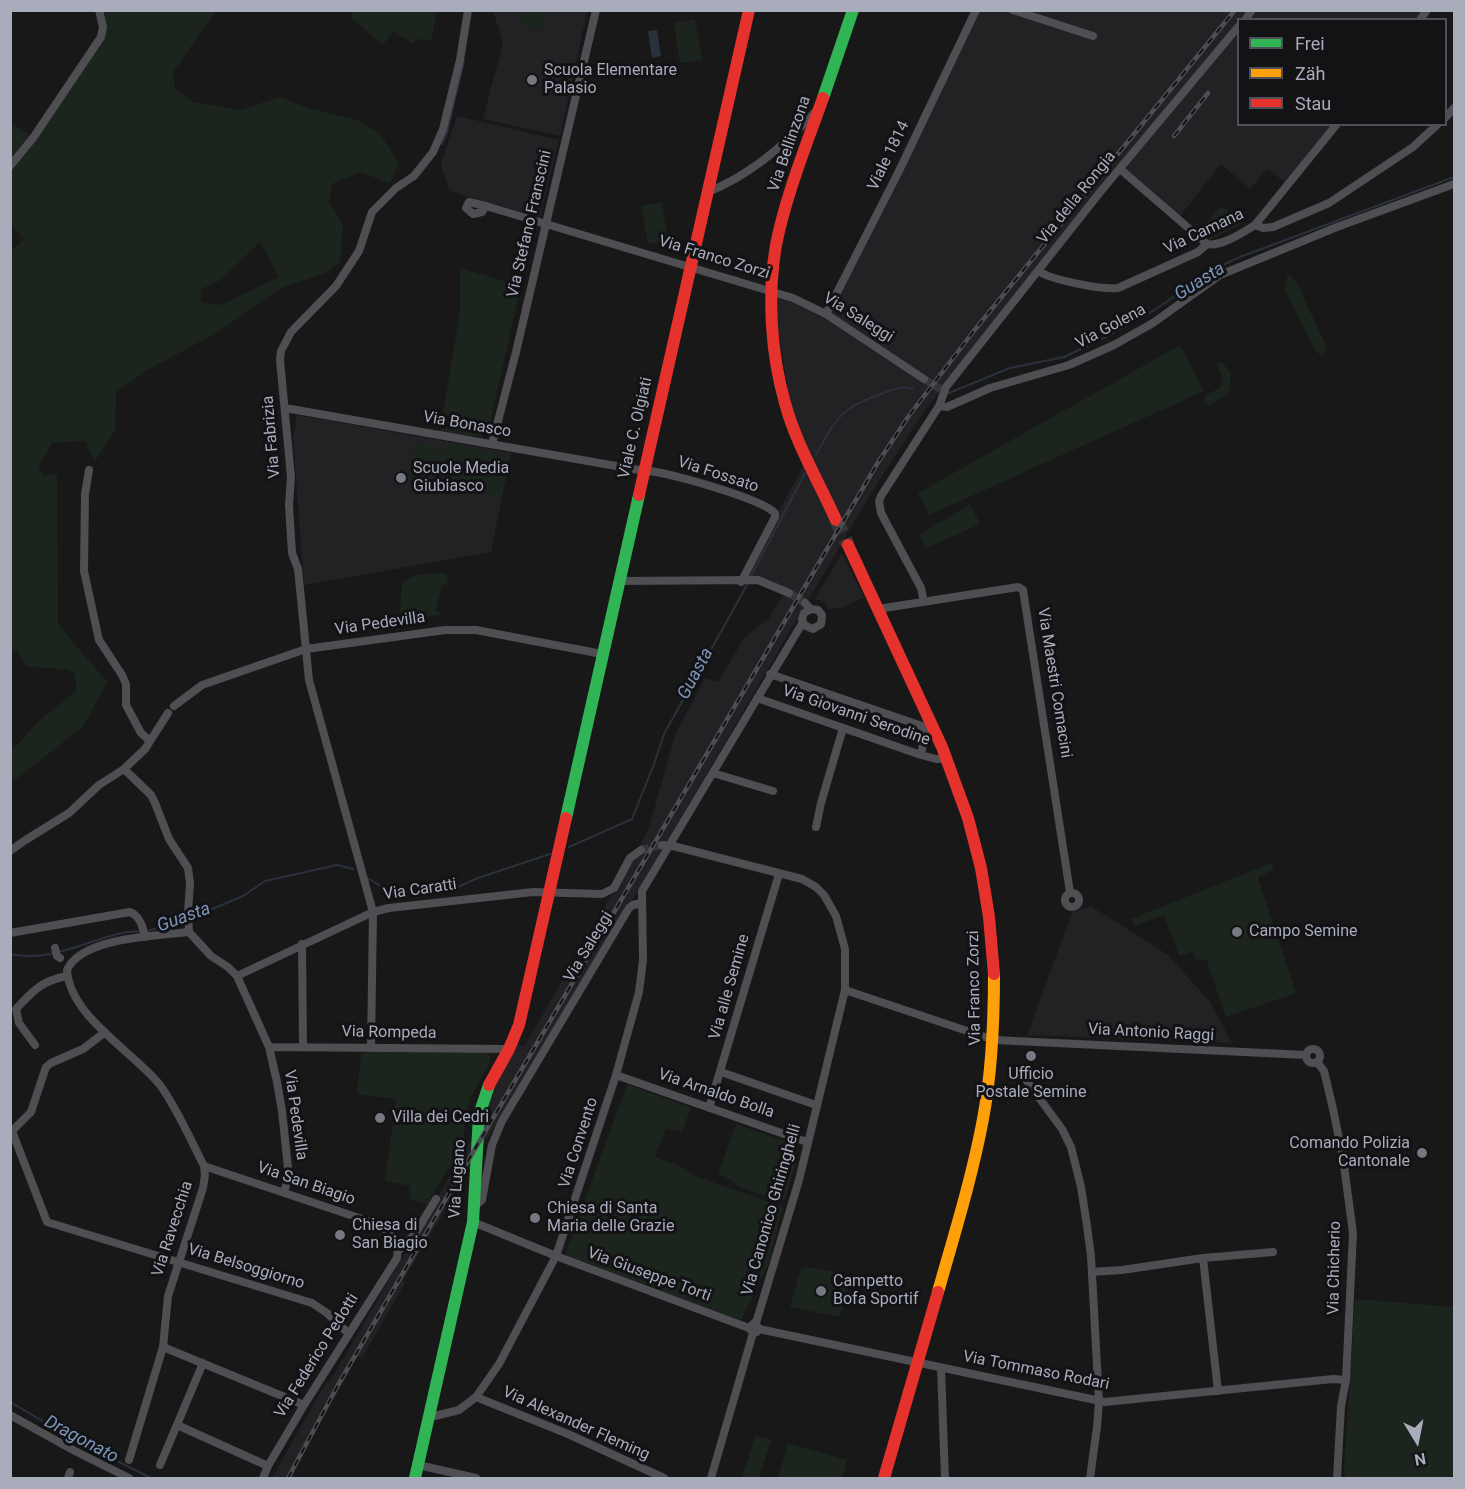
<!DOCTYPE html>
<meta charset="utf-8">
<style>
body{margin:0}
#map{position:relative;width:1465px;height:1489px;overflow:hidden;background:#181819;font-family:Roboto,sans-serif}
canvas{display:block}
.frame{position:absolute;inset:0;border:12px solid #a8acbb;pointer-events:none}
.legend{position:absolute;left:1237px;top:18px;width:210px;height:108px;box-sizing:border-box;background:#131215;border:2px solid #4f5057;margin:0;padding:8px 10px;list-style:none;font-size:18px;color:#a8acbb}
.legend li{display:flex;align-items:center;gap:12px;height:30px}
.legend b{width:30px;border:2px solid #4f5057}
.north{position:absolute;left:1387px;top:1411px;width:60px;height:60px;-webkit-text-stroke:4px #131215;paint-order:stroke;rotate:170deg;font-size:16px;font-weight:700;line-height:24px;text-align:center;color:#a8acbb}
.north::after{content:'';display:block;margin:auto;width:21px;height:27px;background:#a8acbb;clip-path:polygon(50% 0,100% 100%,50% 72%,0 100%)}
</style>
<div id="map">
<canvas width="1465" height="1489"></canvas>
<div class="frame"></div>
<ul class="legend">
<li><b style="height:8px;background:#30b455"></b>Frei</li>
<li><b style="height:8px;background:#ff9f0a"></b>Zäh</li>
<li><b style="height:8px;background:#e5322d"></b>Stau</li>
</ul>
<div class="north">N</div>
</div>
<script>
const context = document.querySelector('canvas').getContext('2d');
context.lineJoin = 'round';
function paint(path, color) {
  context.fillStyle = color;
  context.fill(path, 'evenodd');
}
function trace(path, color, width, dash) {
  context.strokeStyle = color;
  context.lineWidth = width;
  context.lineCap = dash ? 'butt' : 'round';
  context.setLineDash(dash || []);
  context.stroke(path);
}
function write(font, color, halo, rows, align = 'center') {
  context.font = font + ' Roboto,sans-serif';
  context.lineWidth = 6;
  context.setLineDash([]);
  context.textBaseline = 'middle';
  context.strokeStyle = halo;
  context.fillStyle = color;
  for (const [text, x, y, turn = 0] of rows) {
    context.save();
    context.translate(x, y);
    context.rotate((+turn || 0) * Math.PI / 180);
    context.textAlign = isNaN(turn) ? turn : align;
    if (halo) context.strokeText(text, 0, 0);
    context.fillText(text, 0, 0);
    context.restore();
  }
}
const built = new Path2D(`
 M 493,11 L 587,11 L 560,136 L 483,119 L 503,42 Z
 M 976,11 L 1427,11 L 1420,20 L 1238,20 L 1238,124 L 1337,125 L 1289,185 L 1267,169 L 1250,189 L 1221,164 L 1177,220 L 1120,169 L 971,351 L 923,413 L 870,495 L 639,889 L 483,1146 L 403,1281 L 405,1283 L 362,1358 L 357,1357 L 316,1429 L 292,1478 L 272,1478 L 326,1382 L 329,1383 L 471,1140 L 496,1083 L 518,1044 L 524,1047 L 611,896 L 617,891 L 649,828 L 675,735 L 705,678 L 718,682 L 744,638 L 769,618 L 786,590 L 746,577 L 775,513 L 780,509 L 807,459 L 796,433 L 771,291 L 825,313 Z
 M 457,116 L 559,140 L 540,217 L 449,191 L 441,164 Z
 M 297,415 L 511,453 L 491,552 L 304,585 L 293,438 Z
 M 842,553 L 864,597 L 842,608 L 827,609 L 827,604 L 816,599 L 816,597 Z
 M 1091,906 L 1168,955 L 1210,1002 L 1232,1043 L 1027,1035 L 1072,913 Z`);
const green = new Path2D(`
 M 103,10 L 216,11 L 173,72 L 175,89 L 193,102 L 240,110 L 280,97 L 307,108 L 360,121 L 380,134 L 399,163 L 390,183 L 360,172 L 332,184 L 329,202 L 343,225 L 340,262 L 328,272 L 281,288 L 215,334 L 149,369 L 116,392 L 115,430 L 95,461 L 85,441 L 52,443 L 38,469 L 44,476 L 57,474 L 58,624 L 107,682 L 83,727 L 11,783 L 11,747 L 16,746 L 39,721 L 76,691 L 75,674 L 69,670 L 26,666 L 17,650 L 11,649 L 10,252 L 24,239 L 11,225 L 10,166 L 13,162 L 11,157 L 11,122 L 33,138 L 101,37 ZM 260,242 L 279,277 L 220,305 L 202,302 L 200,290 L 222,279 Z
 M 353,11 L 353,10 L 437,11 L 431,41 L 416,39 L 414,44 L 393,31 L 383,45 L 350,17 Z
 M 522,11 L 549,11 L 544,31 L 519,25 Z
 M 695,19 L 702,60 L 680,63 L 674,23 Z
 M 662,202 L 668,241 L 648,244 L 641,206 Z
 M 1222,206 L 1243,223 L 1209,240 L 1199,229 Z
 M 460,268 L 521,286 L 489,427 L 482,437 L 440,432 L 460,310 Z
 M 1288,274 L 1296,281 L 1327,348 L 1323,356 L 1316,352 L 1284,289 Z
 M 1180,345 L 1204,391 L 929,515 L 918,493 Z
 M 1222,362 L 1231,374 L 1229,393 L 1210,405 L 1204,402 L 1206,395 L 1220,388 L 1223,381 L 1216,363 Z
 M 414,443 L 445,449 L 442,465 L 411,459 Z
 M 449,444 L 508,455 L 499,497 L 442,487 Z
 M 410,461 L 442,466 L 438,483 L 407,477 Z
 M 970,504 L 980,524 L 926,548 L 919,535 Z
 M 442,573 L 447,574 L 448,585 L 442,584 L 435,611 L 441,613 L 439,615 L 399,621 L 402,584 C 410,573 429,574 442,573 Z
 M 1271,863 L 1274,870 L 1258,877 L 1259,882 L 1296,993 L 1226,1017 L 1206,959 L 1197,961 L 1193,952 L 1179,956 L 1164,915 L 1134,926 L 1131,919 Z
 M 370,1051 L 484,1051 L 490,1055 L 490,1062 L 471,1097 L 464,1126 L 464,1143 L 427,1204 L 409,1199 L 410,1186 L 385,1181 L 396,1099 L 357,1094 L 361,1054 Z
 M 627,1084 L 691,1108 L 682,1132 L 666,1128 L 655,1157 L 680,1166 L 695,1176 L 783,1207 L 768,1265 L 741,1320 L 565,1255 Z
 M 736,1124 L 793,1144 L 798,1157 L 785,1199 L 781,1201 L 739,1187 L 730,1179 L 718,1174 Z
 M 810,1267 L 852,1276 L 840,1317 L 790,1307 L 801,1269 Z
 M 1355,1299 L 1454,1307 L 1454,1478 L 1346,1478 L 1344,1471 C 1347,1413 1352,1357 1355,1299 Z
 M 755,1436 L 771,1440 L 759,1478 L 742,1478 Z
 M 788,1443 L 847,1460 L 842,1478 L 778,1478 Z`);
const water = new Path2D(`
 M 657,30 L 661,56 L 652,58 L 648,31 Z`);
const stream = new Path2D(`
 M 442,144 L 447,132 L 464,61
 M 949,393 L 1010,368 L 1064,357 L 1098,341 L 1153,311 L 1218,267 L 1240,257 L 1454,177
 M 816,455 C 838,414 842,408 886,392 C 895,389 904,385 913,389
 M 750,578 L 805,473
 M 569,847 L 632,819 L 654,764 L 664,734 L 748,583
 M 369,879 L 385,889 L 393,892 L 446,892 L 478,878 L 550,854
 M 191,918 L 243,896 L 265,881 L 337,865 L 353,869
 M 10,954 C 49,963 86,941 122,933 C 131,931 141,932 150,930 C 162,927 173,923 185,919
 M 10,1402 L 77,1441 L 151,1478`);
const streetTunnel = new Path2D(`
 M 924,379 L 942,390
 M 789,593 L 805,603
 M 641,850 L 662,845`);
const primaryTunnel = new Path2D(`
 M 836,520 L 848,545`);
const street = new Path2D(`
 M 1013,10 L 1093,36
 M 1245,20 L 1252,10
 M 1420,20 L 1427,10
 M 1446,117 L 1454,108
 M 10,166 L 33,138 L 101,37 L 103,27 L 99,10
 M 1120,169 L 1207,244
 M 708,192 C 748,176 786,144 815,112
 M 469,202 L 486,206 L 482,212 L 473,214 L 466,208 Z
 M 486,206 L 793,298 L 826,314 L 924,379
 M 1255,225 L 1263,228 L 1273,227 L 1329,203 L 1413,147 L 1438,124
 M 1038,271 C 1052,280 1101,290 1118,288 L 1198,252 L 1207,244 C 1222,247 1243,232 1255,225 L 1337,124
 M 826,314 L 898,173 L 976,10
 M 939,406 L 947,407 L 990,388 L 1069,365 L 1114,345 L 1153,323 L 1220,275 L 1337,227 L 1454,184
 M 285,408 L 639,470 C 662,470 760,498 775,513 L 775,517 L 741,582
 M 492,444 L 516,352 L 596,10
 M 89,470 L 85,494 L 84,571 L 99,640 L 122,675 L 126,684 L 126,705 L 141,733 L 150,741
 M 619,581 L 758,580 L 789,593
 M 924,602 L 921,588 L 881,513 L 879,501 L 881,496 L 939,406 L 946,387 L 1101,191 L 1238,27
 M 805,603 L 811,609 L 818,610 L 822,615 L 821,624 L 813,629 L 804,625 L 802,619 L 804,613 L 811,609
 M 878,609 L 1018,587 L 1023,590 L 1070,892
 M 770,674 L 922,726 L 925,733 L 921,755
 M 757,698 L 921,755 L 936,759 L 947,759
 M 174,706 L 202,685 L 306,649 L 445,630 L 476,630 L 602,654
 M 124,769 L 151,795 L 155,803 L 169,839 L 188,868 L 190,883 L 188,912 L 189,932
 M 713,773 L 773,791
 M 816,827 L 821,803 L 843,728
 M 662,845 L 673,846 L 802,879 L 816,887 L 824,895 L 836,916 L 845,949 L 845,990 L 799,1180 L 756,1323
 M 10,851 L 24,841 L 69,813 L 99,785 L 124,769 L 145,749 L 168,713
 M1065 900a7 7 0 1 1 14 0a7 7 0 1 1-14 0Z
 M 189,932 L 211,956 L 228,967 L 237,976 L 269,1047 L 277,1082 L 282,1111 L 288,1168 L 288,1179 L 284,1192
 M 10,933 L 130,912 C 140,916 143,927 145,937
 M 302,944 L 303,1046
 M 55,948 L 57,956 L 60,958
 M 237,976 L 373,912 L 389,908 L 533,892 L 602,894 L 614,888 L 630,858 L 641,850
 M 845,990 L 994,1040 L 1306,1055
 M 35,1045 L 19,1023 L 16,1009 C 33,991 41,981 67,976
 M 269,1047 L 509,1049
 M 371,1048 L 373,912 L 309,680 L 298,569 L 292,553 L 289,505 L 291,477 L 280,360 L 281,351 L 291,332 L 336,286 L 359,251 L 372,212 L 396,188 L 414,176 L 433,152 L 443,129 L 460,60 L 468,10
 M1306 1056a7 7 0 1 1 14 0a7 7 0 1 1-14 0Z
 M 1317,1062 L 1324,1071 L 1333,1109 L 1343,1158 L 1353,1233 L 1346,1380 L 1341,1406 L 1337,1478
 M 721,1072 L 816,1105
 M 616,1075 L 807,1142
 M 1026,1080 L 1062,1129 L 1071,1147 L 1081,1187 L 1087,1226 L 1091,1256 L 1099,1402 L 1097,1427 L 1090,1478
 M 709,1108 L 779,874
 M 12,1131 L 47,1222 L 312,1303 L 327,1313 L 349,1334
 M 10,1133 L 31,1112 L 46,1067 L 51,1063 L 83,1049 L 104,1033
 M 204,1166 L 377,1224 C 390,1232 400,1241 397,1258 L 304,1405 L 268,1466 L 263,1478
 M 475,1206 L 482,1200 L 492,1145 L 502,1121 L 629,908 L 633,905 L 641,903
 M 473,1222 L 556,1256 L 749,1328 L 753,1333 L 757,1332 L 759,1328 L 754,1323 L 749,1328
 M 398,1251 L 415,1234 L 436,1199
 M 1203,1258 L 1218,1391
 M 1092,1272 L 1122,1270 L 1203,1258 L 1273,1252
 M 759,1329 L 1105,1402 L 1333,1379 L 1346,1380
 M 163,1347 L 304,1405
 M 941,1368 L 945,1478
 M 476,1397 L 568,1434 L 664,1478
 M 10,1415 L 73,1450 L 129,1478
 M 435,1416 L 459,1410 L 476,1397 L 499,1364 L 556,1256 L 616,1075 L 639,992 L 643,960 L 642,891 L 803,622
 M 177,1425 L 268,1466
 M 129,1460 L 163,1347 L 168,1296 L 203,1188 L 205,1175 L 204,1166 C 190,1139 178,1110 160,1085 C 133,1051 70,1017 67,970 C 82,937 157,936 189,932
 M 160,1465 L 203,1363
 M 418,1465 L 476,1478
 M 68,1478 L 70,1472
 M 711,1478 L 753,1333`);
const fast = new Path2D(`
 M 823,98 L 853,10
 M 566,818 L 639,495
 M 415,1478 L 473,1222 L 479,1115 L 489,1085`);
const slow = new Path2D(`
 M 938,1292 C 954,1235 972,1178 983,1119 C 992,1071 994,1023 994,974`);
const jam = new Path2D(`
 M 823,98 C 806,146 786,195 776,245 C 767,296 771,354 785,403 C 796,444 819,482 836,520
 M 639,495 L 749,10
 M 848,545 L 942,747 L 968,818 L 981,868 L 989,917 L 994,974
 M 489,1085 L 509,1049 L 519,1025 L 566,818
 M 884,1478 L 938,1292`);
const rail = new Path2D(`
 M 1174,136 L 1208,93
 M 288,1478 L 337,1387 L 462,1171 L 877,464 L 908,417 L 973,332 L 1235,10`);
const markers = [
 [532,80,6,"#767882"],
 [401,478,6,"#767882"],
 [1237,932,6,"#767882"],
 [1031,1056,6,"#767882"],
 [380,1118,6,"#767882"],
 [1422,1153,6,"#767882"],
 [535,1218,6,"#767882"],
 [340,1235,6,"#767882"],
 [821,1291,6,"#767882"]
];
const poiNames = [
 ["Scuola Elementare",544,71],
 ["Palasio",544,89],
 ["Scuole Media",413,469],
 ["Giubiasco",413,487],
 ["Campo Semine",1249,932],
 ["Ufficio",1031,1075,"center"],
 ["Postale Semine",1031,1093,"center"],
 ["Villa dei Cedri",392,1118],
 ["Comando Polizia",1410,1144,"right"],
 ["Cantonale",1410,1162,"right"],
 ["Chiesa di Santa",547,1209],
 ["Maria delle Grazie",547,1227],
 ["Chiesa di",352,1226],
 ["San Biagio",352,1244],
 ["Campetto",833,1282],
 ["Bofa Sportif",833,1300]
];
const streetNames = [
 ["Via Bellinzona",790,144,-71],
 ["Viale 1814",889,156,-64],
 ["Via della Rongia",1077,198,-51],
 ["Via Stefano Franscini",530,224,-77],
 ["Via Camana",1204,232,-25],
 ["Via Franco Zorzi",714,258,17],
 ["Via Saleggi",858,318,32],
 ["Via Golena",1111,327,-28],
 ["Via Bonasco",467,425,10],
 ["Viale C. Olgiati",636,428,-77],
 ["Via Fabrizia",272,437,-95],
 ["Via Fossato",718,475,18],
 ["Via Pedevilla",380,624,-8],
 ["Via Maestri Comacini",1054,683,81],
 ["Via Giovanni Serodine",856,716,19],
 ["Via Caratti",420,890,-8],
 ["Via Saleggi",589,947,-59],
 ["Via alle Semine",730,987,-74],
 ["Via Franco Zorzi",975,988,-91],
 ["Via Rompeda",389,1033,1],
 ["Via Antonio Raggi",1151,1033,3],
 ["Via Arnaldo Bolla",716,1094,19],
 ["Via Pedevilla",295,1115,82],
 ["Via Convento",579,1143,-72],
 ["Via Lugano",458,1179,-86],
 ["Via San Biagio",306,1184,19],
 ["Via Canonico Ghiringhelli",772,1210,-74],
 ["Via Ravecchia",173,1229,-72],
 ["Via Belsoggiorno",246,1267,17],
 ["Via Chicherio",1335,1268,-89],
 ["Via Giuseppe Torti",649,1275,20],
 ["Via Federico Pedotti",317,1356,-58],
 ["Via Tommaso Rodari",1036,1371,11],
 ["Via Alexander Fleming",576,1424,24]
];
const waterNames = [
 ["Guasta",1200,282,-32],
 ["Guasta",696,674,-62],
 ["Guasta",184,918,-20],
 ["Dragonato",81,1440,28]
];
paint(built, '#222225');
paint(green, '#1c241e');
paint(water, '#2a313c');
trace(stream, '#2a313c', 2);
trace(streetTunnel, '#353639', 8, [8, 4]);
trace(primaryTunnel, '#353639', 14, [14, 7]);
trace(street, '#4e4e53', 8);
trace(fast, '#30b455', 12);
trace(slow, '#ff9f0a', 12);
trace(jam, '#e5322d', 12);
trace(rail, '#4d4e52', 4.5);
trace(rail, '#131215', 2, [7]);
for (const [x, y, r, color] of markers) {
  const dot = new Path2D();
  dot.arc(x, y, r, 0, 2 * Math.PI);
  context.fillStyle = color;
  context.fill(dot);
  trace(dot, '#131215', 2);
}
write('16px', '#a8acbb', '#131215', poiNames, 'left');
write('16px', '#a8acbb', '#131215', streetNames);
write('italic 18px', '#7c95b9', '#131215', waterNames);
</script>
